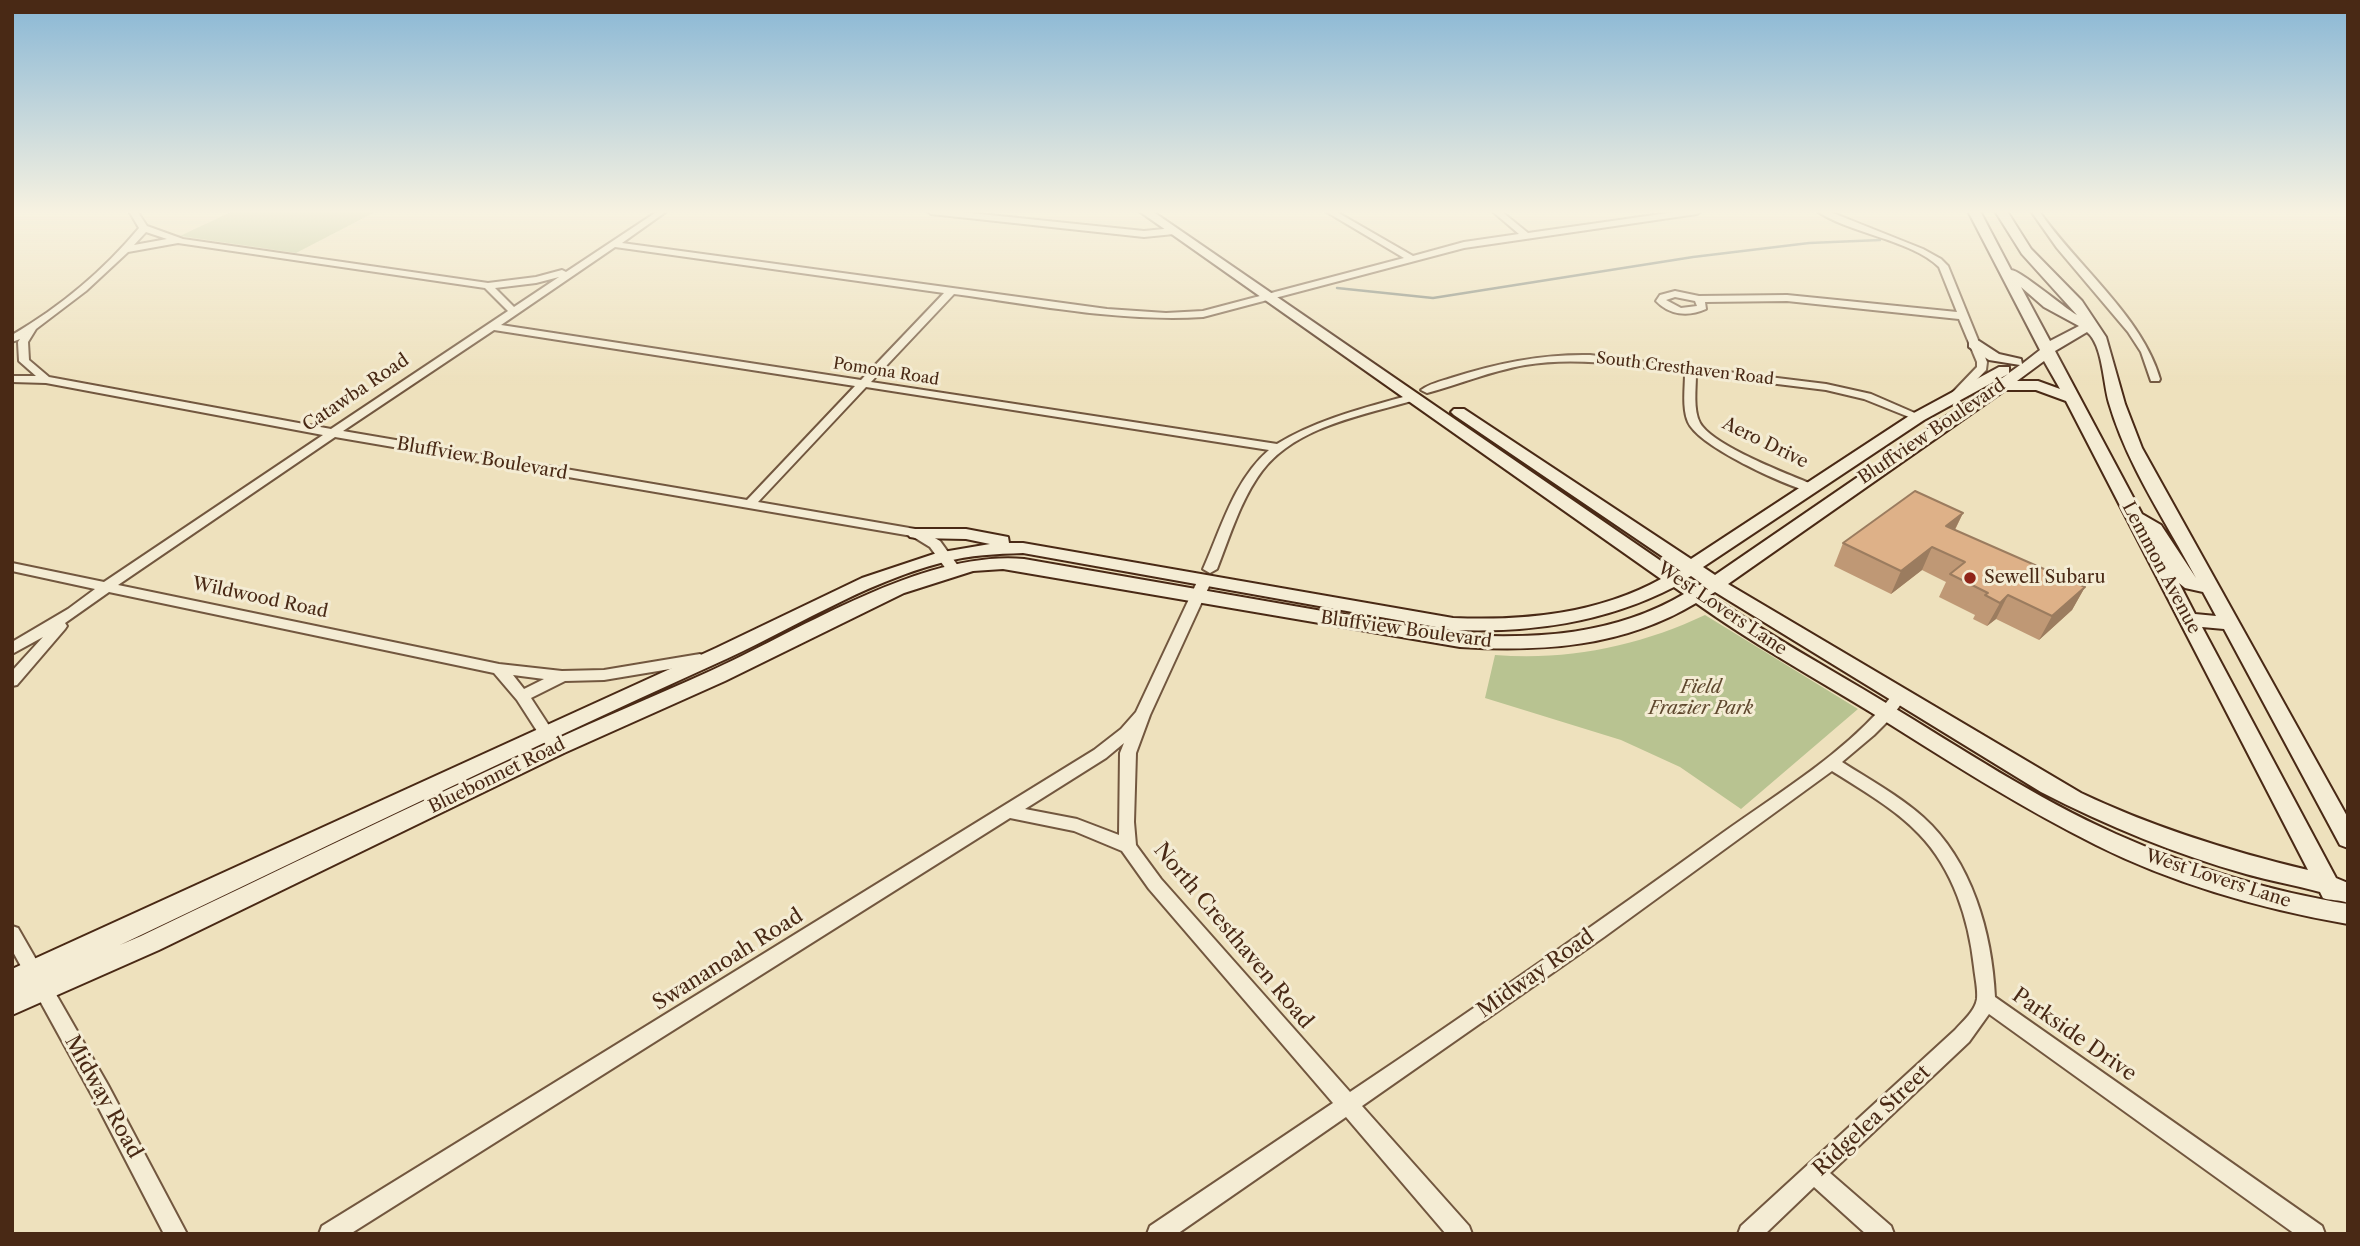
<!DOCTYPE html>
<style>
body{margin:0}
#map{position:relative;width:2360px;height:1246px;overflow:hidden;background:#eee1bd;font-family:"Libre Caslon Text",serif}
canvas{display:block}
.frame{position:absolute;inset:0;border:14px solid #492915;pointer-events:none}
</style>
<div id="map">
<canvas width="2360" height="1246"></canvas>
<div class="frame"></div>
</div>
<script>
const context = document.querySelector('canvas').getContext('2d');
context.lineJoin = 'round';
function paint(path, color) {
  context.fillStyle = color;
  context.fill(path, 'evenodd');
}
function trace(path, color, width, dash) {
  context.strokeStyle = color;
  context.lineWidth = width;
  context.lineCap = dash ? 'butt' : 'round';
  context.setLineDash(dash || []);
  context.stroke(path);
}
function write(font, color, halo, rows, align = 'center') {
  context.font = font + ' "Libre Caslon Text",serif';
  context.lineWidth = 6;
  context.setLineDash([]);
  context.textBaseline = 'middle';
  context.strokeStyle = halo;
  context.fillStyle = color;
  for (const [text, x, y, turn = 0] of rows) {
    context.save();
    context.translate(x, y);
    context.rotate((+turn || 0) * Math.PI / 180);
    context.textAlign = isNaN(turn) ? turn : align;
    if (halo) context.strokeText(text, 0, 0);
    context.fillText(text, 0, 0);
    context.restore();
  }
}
const green = new Path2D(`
 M 233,211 L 377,211 L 296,253 L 180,236 Z
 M 1705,615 L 1858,709 L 1741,809 L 1680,767 L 1621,740 L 1485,698 L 1495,655 C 1568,661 1639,646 1705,615 Z`);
const stream = new Path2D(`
 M 1337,288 L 1433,298 L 1693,257 L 1809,243 L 1880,240`);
const minor = new Path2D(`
 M 129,211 L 137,211 L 147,226 L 183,239 L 488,283 L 536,277 L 562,270 L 566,272 L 658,211 L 667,211 L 622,243 L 1107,309 L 1166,313 L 1203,311 L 1404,258 L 1325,211 L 1335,211 L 1413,256 L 1464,242 L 1519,234 L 1492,211 L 1501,211 L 1528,233 L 1682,211 L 1701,211 L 1697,214 L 1464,248 L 1203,317 C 1119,322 1036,305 954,294 L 871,382 L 1277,444 C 1318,419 1364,408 1410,395 L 1418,395 L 1418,399 C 1366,415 1297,425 1262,471 C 1241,499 1230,536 1217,569 L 1210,573 L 1203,569 C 1221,529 1234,480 1269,450 L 866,387 L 758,502 L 921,530 L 940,541 L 961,570 L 959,573 L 949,573 L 930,547 L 912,536 L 335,437 L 118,585 L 499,664 L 562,671 L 604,670 L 700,654 L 707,659 L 700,664 L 604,680 L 565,681 L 531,698 L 559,741 L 556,745 L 546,745 L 517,700 L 494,673 L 109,592 L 65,623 L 67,626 L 65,629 L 17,685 L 12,686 L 12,671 L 43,637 L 12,654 L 12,642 L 68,609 L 95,589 L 12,571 L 12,563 L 104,582 L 323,435 L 46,383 L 12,382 L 12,376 L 36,376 L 19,361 L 18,342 L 20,339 L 12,342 L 12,335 C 60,307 104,270 139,228 ZM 146,232 L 167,239 L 134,245 ZM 178,243 L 485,288 L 508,311 L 331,429 L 49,377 L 29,360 L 28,342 L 36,329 L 86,291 L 128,252 ZM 615,247 L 944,293 L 861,380 L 501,325 ZM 559,277 L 514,307 L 495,288 L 536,283 ZM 494,330 L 855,386 L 747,500 L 343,431 ZM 513,675 L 544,679 L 524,689 Z
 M 927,211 L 951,211 L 1144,231 L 1174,228 L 1178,231 L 1174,234 L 1144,237 L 931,214 Z
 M 1817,211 L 1828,211 L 1923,249 L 1941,259 L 1948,266 L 1987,362 L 1986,370 L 1962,395 L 1954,395 L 1952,393 L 1977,367 L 1977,362 L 1959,319 L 1787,301 L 1705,302 L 1706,309 C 1688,317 1669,315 1656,301 L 1660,295 L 1675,291 L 1699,296 L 1787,295 L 1957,312 L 1939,267 C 1912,240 1848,233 1817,211 ZM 1675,297 L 1695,301 L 1697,306 L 1681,308 L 1666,300 Z
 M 2031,211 L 2039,211 C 2076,265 2142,316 2160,379 L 2159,381 L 2151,381 L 2141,352 L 2128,332 L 2057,248 Z
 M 1590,355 L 1826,384 L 1871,394 L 1924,417 L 1922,419 L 1914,419 L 1864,399 L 1826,390 L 1696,374 C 1696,389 1693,410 1700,423 C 1713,446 1788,474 1814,485 L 1816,488 L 1810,492 C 1783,484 1699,447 1688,422 C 1682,408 1685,388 1685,373 C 1632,366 1578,356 1525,365 C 1491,371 1460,384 1427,393 L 1421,390 C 1429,384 1441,381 1451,378 C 1497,363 1542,354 1590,355 Z
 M 1204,578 L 1211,582 L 1150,715 L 1136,753 L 1134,822 L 1136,845 L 1161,879 L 1350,1092 C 1475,1008 1599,922 1721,834 C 1781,791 1849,751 1894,693 L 1904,693 L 1906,697 L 1891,718 L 1874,735 L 1842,762 C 1870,780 1898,795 1923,817 C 1972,861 1992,933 1995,997 L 2322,1226 L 2325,1234 L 2295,1234 L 1989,1014 L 1969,1042 L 1830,1173 L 1891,1226 L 1894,1234 L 1866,1234 L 1814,1187 L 1765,1234 L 1738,1234 L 1741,1226 L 1955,1030 C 1963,1021 1975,1011 1977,999 C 1978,989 1975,977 1974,967 C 1969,920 1953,869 1919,834 C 1894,808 1862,790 1832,771 L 1604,937 L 1362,1106 L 1469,1226 L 1472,1234 L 1446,1234 L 1346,1117 L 1177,1234 L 1147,1234 L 1150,1226 L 1333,1103 L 1149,889 L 1122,851 L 1074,831 L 1010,818 L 350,1234 L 319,1234 L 322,1226 L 1094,750 L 1121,729 L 1136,712 L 1197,582 ZM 1124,743 L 1120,753 L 1119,835 L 1077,819 L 1025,809 L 1106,758 Z
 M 12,926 L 18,928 L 108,1085 L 187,1234 L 164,1234 L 94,1099 L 12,950 Z`);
const secondary = new Path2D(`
 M 1139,211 L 1152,211 L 1674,570 L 1678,567 L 1454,415 L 1451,412 L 1454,409 L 1464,409 L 1691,559 L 1912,414 L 1999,367 L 2009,367 L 2009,373 L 2020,365 L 1989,360 L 1969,347 L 1969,341 L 1979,341 L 1999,354 L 2021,359 L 2022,364 L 2040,350 L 1968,211 L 1980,211 L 2011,270 C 2020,270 2063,307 2077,315 L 2022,254 L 1995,211 L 2007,211 L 2031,249 L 2082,301 L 2106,337 L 2125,404 L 2142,448 L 2348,818 L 2348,848 L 2340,845 L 2224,629 L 2202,627 L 2336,878 L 2348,883 L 2348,903 C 2338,899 2331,901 2323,898 L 2320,892 C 2295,885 2270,881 2246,874 C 2175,854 2107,826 2041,792 L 1715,592 L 1710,595 C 1766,634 1827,667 1886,703 C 1961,748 2035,798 2116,834 C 2190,867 2268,891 2348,904 L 2348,924 C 2262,909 2174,884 2096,845 C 2018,806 1945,759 1872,713 C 1813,677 1752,643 1696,603 C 1623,647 1543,652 1460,647 L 1003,569 L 973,571 L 904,593 L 725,681 L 564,753 L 159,950 L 12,1015 L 12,969 L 716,648 L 862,578 L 937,553 L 990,544 L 966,539 L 916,538 L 910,537 L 907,533 L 910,529 L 966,529 L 1008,537 L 1009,543 L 1023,543 L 1453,618 C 1525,621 1597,614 1661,579 ZM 2021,287 L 2044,307 L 2079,326 L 2050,341 ZM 2087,332 C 2103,345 2103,383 2109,403 C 2127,465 2166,522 2196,578 L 2161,525 L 2142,514 L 2055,351 ZM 2044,361 L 2060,389 L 2038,381 L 2017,381 ZM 2008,374 L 1715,575 L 1703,567 L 1924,420 ZM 2005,390 L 2036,390 L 2066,401 L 2308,870 C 2229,851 2155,828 2081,793 L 1728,584 ZM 1023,553 L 1453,630 C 1530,633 1604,623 1674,587 L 1684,594 C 1614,635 1539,639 1460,635 L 1024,559 C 922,550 800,631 708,672 C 655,696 601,718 548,743 C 412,805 277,871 141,936 L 120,945 C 317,851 514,755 713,665 C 790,631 862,583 944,562 C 970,555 996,554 1023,553 ZM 1691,576 L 1702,584 L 1697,586 L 1686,579 ZM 2179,583 L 2185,588 L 2203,592 L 2216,616 L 2195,614 Z`);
const wall = new Path2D(`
 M 1963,513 L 1955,530 L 2085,587 L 2072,610 L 2039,640 L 1996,619 L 1987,626 L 1973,619 L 1975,615 L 1939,597 L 1946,582 L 1922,570 L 1891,594 L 1834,566 L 1843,543 Z`);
const shadedWall = new Path2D(`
 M 1963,513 L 1952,535 L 1946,526 Z
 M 1932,547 L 1922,570 L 1891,594 L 1901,571 Z
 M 2085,587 L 2072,610 L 2039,640 L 2052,616 Z
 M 2008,595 L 1996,619 L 1987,626 L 2000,603 Z`);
const building = new Path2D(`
 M 1915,491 L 1963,513 L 1946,526 L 2085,587 L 2052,616 L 2008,595 L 2000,603 L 1985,595 L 1988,593 L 1950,574 L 1965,562 L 1932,547 L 1901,571 L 1843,543 Z`);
const markers = [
 [1970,578,7,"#8f2418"]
];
const farStreetnames = [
 ["South Cresthaven Road",1685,369,7],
 ["Pomona Road",886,372,9]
];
const streetNames = [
 ["Catawba Road",356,393,-34],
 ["Bluffview Boulevard",1932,432,-34],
 ["Aero Drive",1765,443,26],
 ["Bluffview Boulevard",482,459,10],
 ["Lemmon Avenue",2161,568,62],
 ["Wildwood Road",260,598,12],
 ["West Lovers Lane",1722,609,34],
 ["Bluffview Boulevard",1406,630,8],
 ["Bluebonnet Road",497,776,-26],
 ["West Lovers Lane",2218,879,18]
];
const poiNames = [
 ["Sewell Subaru",1984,578]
];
const parkNames = [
 ["Field",1701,688],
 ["Frazier Park",1701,709]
];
const nearStreetnames = [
 ["North Cresthaven Road",1233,936,50],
 ["Swananoah Road",728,960,-32],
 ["Midway Road",1536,974,-35],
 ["Parkside Drive",2074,1035,35],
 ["Midway Road",103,1097,61],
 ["Ridgelea Street",1872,1121,-43]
];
paint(green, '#b8c391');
trace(stream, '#7a8177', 2.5);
trace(minor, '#72573f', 4);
trace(secondary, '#492915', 4);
paint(minor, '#f4ecd4');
paint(secondary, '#f4ecd4');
paint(wall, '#bf9875');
paint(shadedWall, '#9b7c5f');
paint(building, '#deb188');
trace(building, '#9b7c5f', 2);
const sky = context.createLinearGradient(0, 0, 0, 385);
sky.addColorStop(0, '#89b7d5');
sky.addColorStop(0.55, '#f7f2e1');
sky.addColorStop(1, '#f7f2e100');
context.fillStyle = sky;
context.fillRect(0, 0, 2360, 385);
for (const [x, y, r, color] of markers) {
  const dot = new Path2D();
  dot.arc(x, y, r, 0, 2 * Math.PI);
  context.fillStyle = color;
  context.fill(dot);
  trace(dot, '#f4ecd4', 2.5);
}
write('16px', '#492915', '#f4ecd4', farStreetnames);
write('18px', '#492915', '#f4ecd4', streetNames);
write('18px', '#492915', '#f4ecd4', poiNames, 'left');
write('italic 18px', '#5f482e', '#f4ecd4', parkNames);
write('21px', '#492915', '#f4ecd4', nearStreetnames);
</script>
